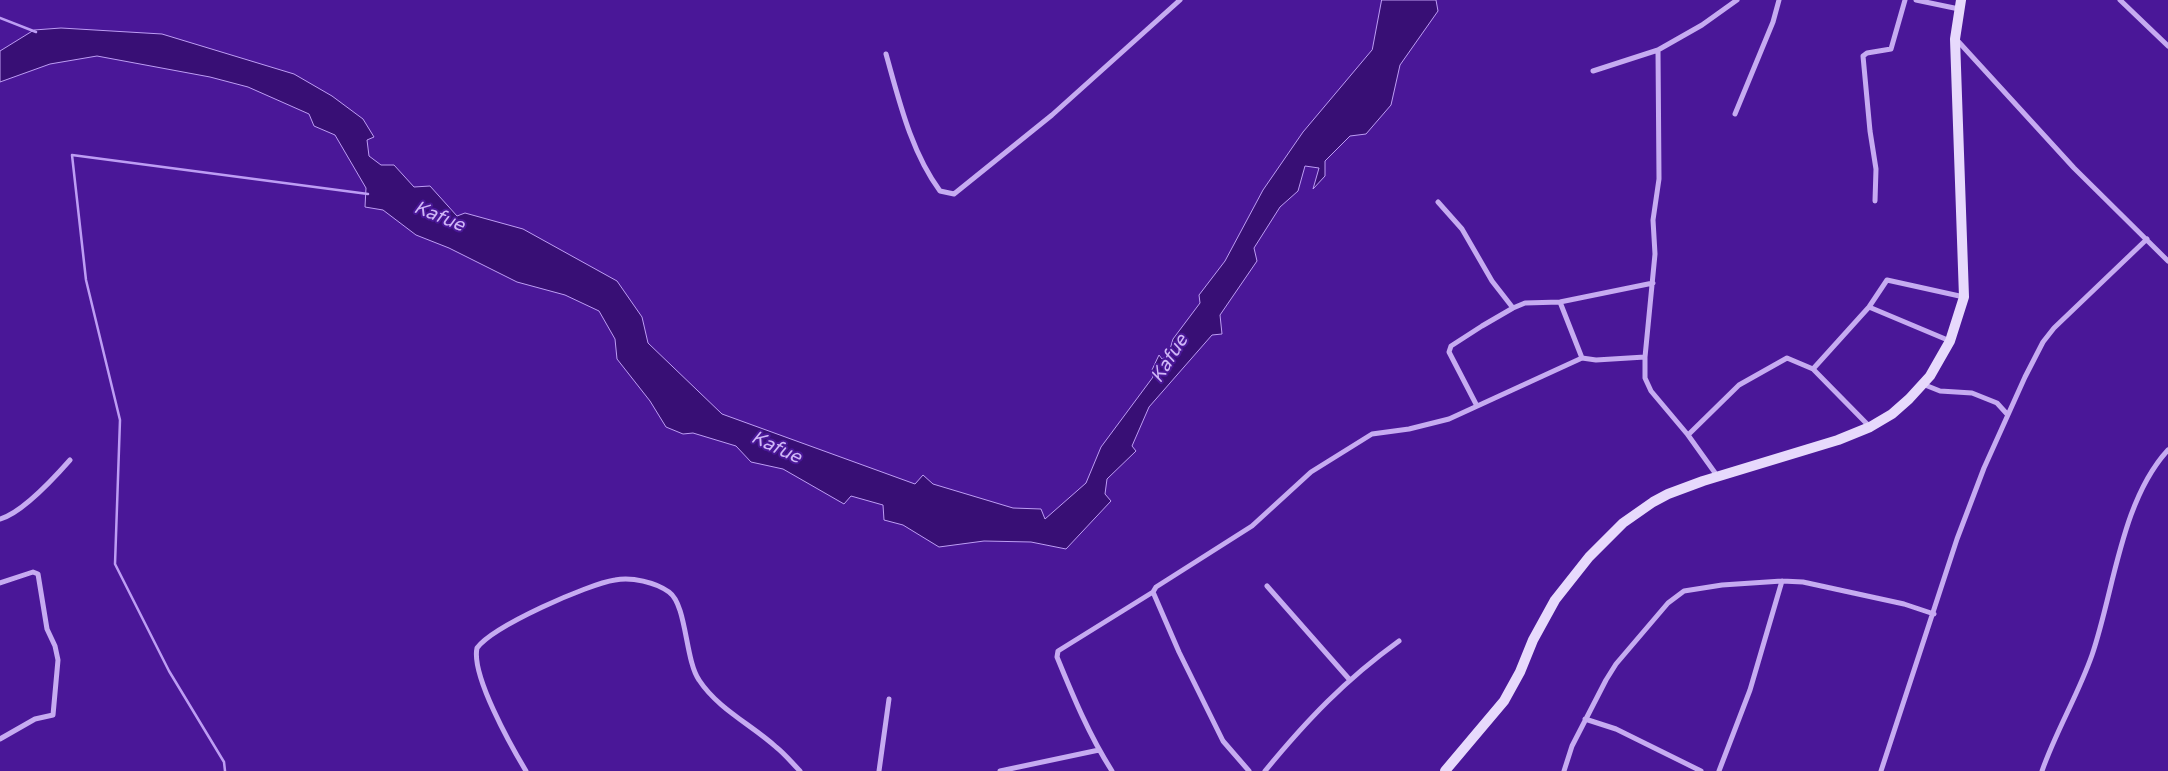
<!DOCTYPE html>
<style>
body{margin:0}
canvas{display:block;background:#4a1798}
</style>
<canvas width="2168" height="771"></canvas>
<script>
const context = document.querySelector('canvas').getContext('2d');
context.lineJoin = 'round';
function paint(path, color) {
  context.fillStyle = color;
  context.fill(path, 'evenodd');
}
function trace(path, color, width, dash) {
  context.strokeStyle = color;
  context.lineWidth = width;
  context.lineCap = dash ? 'butt' : 'round';
  context.setLineDash(dash || []);
  context.stroke(path);
}
function write(font, color, halo, rows, align = 'center') {
  context.font = font + ' "Varela Round",sans-serif';
  context.lineWidth = 4;
  context.setLineDash([]);
  context.textBaseline = 'middle';
  context.strokeStyle = halo;
  context.fillStyle = color;
  for (const [text, x, y, turn = 0] of rows) {
    context.save();
    context.translate(x, y);
    context.rotate((+turn || 0) * Math.PI / 180);
    context.textAlign = isNaN(turn) ? turn : align;
    if (halo) context.strokeText(text, 0, 0);
    context.fillText(text, 0, 0);
    context.restore();
  }
}
const water = new Path2D(`
 M 1382,0 L 1436,0 L 1438,11 L 1400,65 L 1391,105 L 1366,134 L 1350,136 L 1325,161 L 1325,176 L 1313,189 L 1319,168 L 1305,166 L 1298,191 L 1280,207 L 1254,248 L 1257,261 L 1220,315 L 1222,334 L 1212,335 L 1149,407 L 1132,446 L 1136,451 L 1107,479 L 1105,494 L 1111,501 L 1066,549 L 1031,542 L 984,541 L 939,547 L 903,525 L 884,520 L 883,505 L 851,496 L 844,504 L 783,469 L 751,462 L 736,446 L 693,433 L 683,434 L 666,427 L 650,401 L 617,359 L 615,339 L 599,311 L 565,295 L 517,282 L 449,248 L 416,235 L 383,210 L 365,207 L 366,188 L 335,135 L 314,126 L 309,114 L 248,87 L 210,77 L 97,56 L 50,64 L 0,82 L 0,51 L 34,30 L 61,28 L 162,34 L 294,74 L 332,96 L 363,119 L 374,137 L 367,140 L 369,156 L 381,165 L 394,165 L 414,187 L 430,186 L 457,216 L 465,213 L 523,229 L 617,281 L 642,317 L 648,343 L 722,414 L 915,484 L 923,475 L 933,484 L 1013,508 L 1041,509 L 1045,519 L 1086,483 L 1101,447 L 1153,377 L 1151,372 L 1159,355 L 1162,359 L 1168,356 L 1173,339 L 1200,303 L 1199,295 L 1225,261 L 1263,190 L 1303,132 L 1372,50 Z`);
const stream = new Path2D(`
 M 0,18 L 36,32
 M 225,771 L 224,762 L 169,671 L 115,564 L 120,420 L 86,280 L 72,155 L 368,194`);
const street = new Path2D(`
 M 1916,0 L 1959,9
 M 2120,0 L 2168,46
 M 1956,39 L 2074,168 L 2168,261
 M 1658,50 L 1659,179 L 1653,220 L 1655,254 L 1645,357 L 1645,378 L 1651,391 L 1688,435 L 1718,477
 M 886,54 C 899,100 911,152 940,191 L 954,194 L 1052,115 L 1180,0
 M 1593,71 L 1658,50 L 1702,25 L 1737,0
 M 1735,114 L 1773,22 L 1779,0
 M 1875,201 L 1876,169 L 1870,131 L 1863,56 L 1867,53 L 1891,49 L 1905,0
 M 1438,202 L 1462,229 L 1492,281 L 1513,308
 M 1560,302 L 1582,358
 M 1869,307 L 1950,341
 M 1813,369 L 1869,307 L 1887,280 L 1964,297
 M 1922,386 L 1925,385 L 1940,391 L 1972,393 L 1997,403 L 2007,414
 M 1477,406 L 1449,352 L 1451,346 L 1482,326 L 1513,308 L 1525,303 L 1560,302 L 1653,283
 M 1688,435 L 1739,385 L 1787,358 L 1813,369 L 1870,427
 M 0,519 C 22,513 55,477 70,460
 M 0,583 L 33,572 L 38,574 L 47,629 L 55,646 L 58,660 L 53,715 L 35,719 L 0,739
 M 1267,586 L 1349,679
 M 1153,592 L 1179,652 L 1223,741 L 1249,771
 M 1585,719 L 1616,729 L 1701,771
 M 526,771 C 511,746 471,675 477,648 C 493,626 588,584 615,580 C 632,577 655,582 669,592 C 687,605 685,660 699,680 C 718,709 752,725 776,747 C 785,754 792,763 800,771
 M 879,771 L 889,699
 M 1000,771 L 1099,750
 M 1112,771 C 1089,735 1073,696 1057,657 L 1058,651 L 1153,592 L 1156,587 L 1252,526 L 1311,472 L 1372,434 L 1409,429 L 1449,419 L 1582,358 L 1596,360 L 1645,357
 M 1265,771 C 1307,720 1345,680 1399,641
 M 1564,771 L 1572,746 L 1606,680 L 1616,664 L 1668,603 L 1684,591 L 1722,585 L 1782,581 L 1803,582 L 1904,604 L 1934,614
 M 1719,771 L 1750,690 L 1782,581
 M 1881,771 L 1957,539 L 1984,468 L 2025,377 L 2043,342 L 2054,328 L 2147,239
 M 2042,771 C 2056,731 2078,695 2092,655 C 2114,591 2121,501 2168,450`);
const secondary = new Path2D(`
 M 1445,771 L 1504,701 L 1520,672 L 1533,640 L 1555,600 L 1589,557 L 1623,523 L 1653,502 L 1668,494 L 1703,481 L 1838,440 L 1870,427 L 1892,414 L 1909,399 L 1930,376 L 1950,341 L 1964,297 L 1955,39 L 1961,0`);
const waterNames = [
 ["Kafue",439,217,22],
 ["Kafue",1170,359,-58],
 ["Kafue",776,448,25]
];
paint(water, '#380f75');
trace(water, '#bd9df4', 1);
trace(stream, '#bd9df4', 2.5);
trace(street, '#c6abf1', 5);
trace(secondary, '#e7d9fc', 10);
write('italic 19px', '#d0b7f8', '#4a1798', waterNames);
</script>
